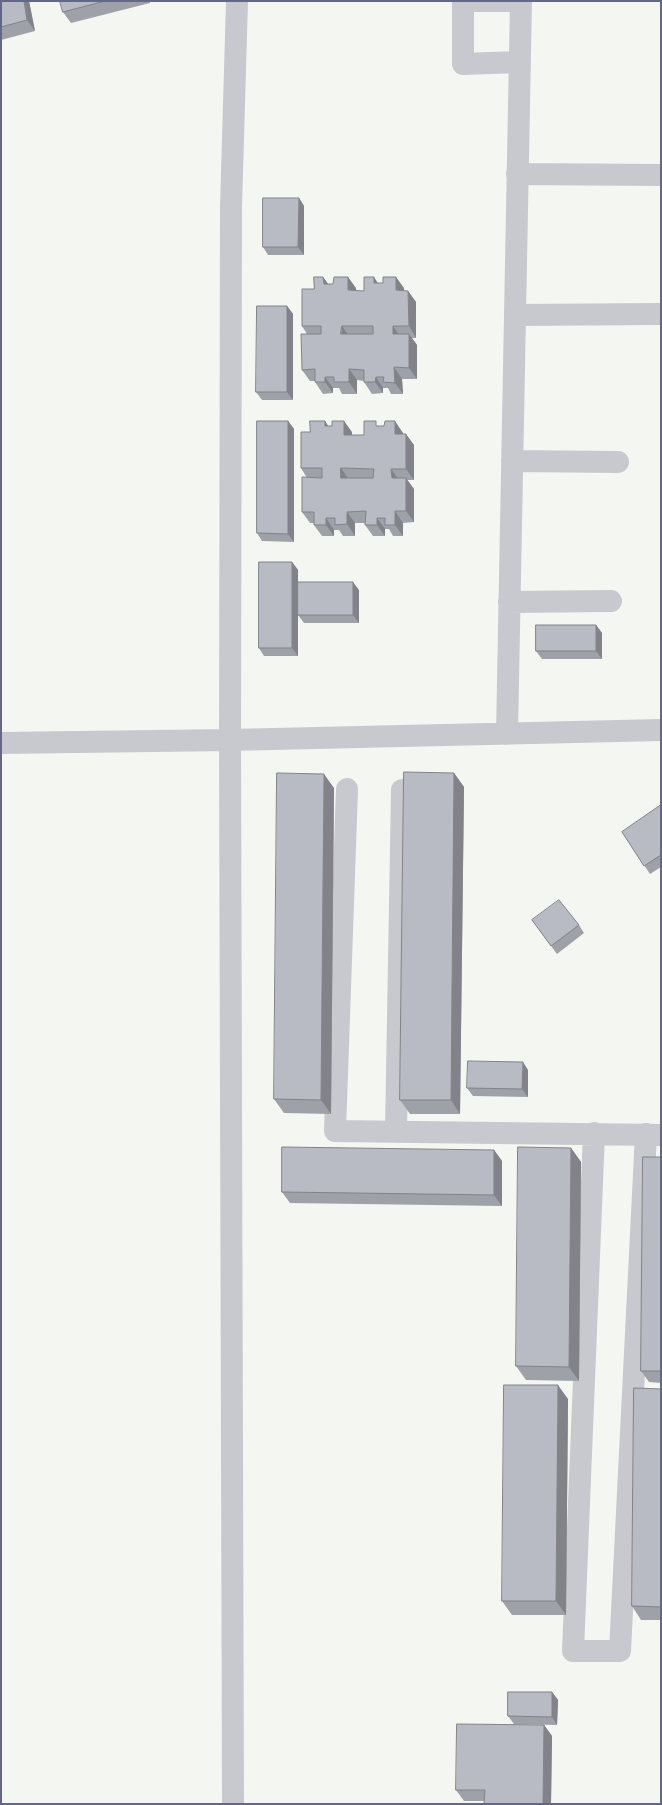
<!DOCTYPE html>
<style>
body{margin:0}
#map{position:relative;width:662px;height:1805px;overflow:hidden;background:#f4f6f1;font-family:Inter,sans-serif}
canvas{display:block}
.frame{position:absolute;inset:0;border:2px solid #626885;pointer-events:none}
</style>
<div id="map">
<canvas width="662" height="1805"></canvas>
<div class="frame"></div>
</div>
<script>
const context = document.querySelector('canvas').getContext('2d');
context.lineJoin = 'round';
function trace(path, color, width, dash) {
  context.strokeStyle = color;
  context.lineWidth = width;
  context.lineCap = dash ? 'butt' : 'round';
  context.setLineDash(dash || []);
  context.stroke(path);
}
function paint(path, color) {
  context.fillStyle = color;
  context.fill(path, 'evenodd');
}
const minor = new Path2D(`
 M 517,174 L 661,175
 M 515,315 L 661,314
 M 512,461 L 618,462
 M 509,602 L 611,601
 M 507,734 L 521,1 L 463,1 L 463,64 L 519,62
 M 1,743 L 230,740 L 661,730
 M 347,789 L 335,1131 L 660,1135
 M 396,1131 L 402,790
 M 594,1133 L 573,1651 L 620,1651 L 646,1134
 M 233,1804 L 230,740 L 231,207 L 237,1`);
const wall = new Path2D(`
 M 1,1 L 29,1 L 35,31 L 1,40 Z
 M 60,1 L 150,1 L 150,3 L 71,23 L 63,12 Z
 M 299,198 L 304,206 L 304,255 L 268,255 L 263,247 Z
 M 323,277 L 328,284 L 356,288 L 356,291 L 364,291 L 378,283 L 404,288 L 404,291 L 408,291 L 416,302 L 416,338 L 412,338 L 417,345 L 417,379 L 402,379 L 403,394 L 391,394 L 388,388 L 383,388 L 383,393 L 372,394 L 364,382 L 364,381 L 357,380 L 357,394 L 342,394 L 339,388 L 333,388 L 333,393 L 323,394 L 315,382 L 315,381 L 310,381 L 302,370 L 307,334 L 302,326 L 314,289 Z
 M 287,306 L 293,314 L 293,400 L 262,400 L 256,392 Z
 M 288,421 L 294,429 L 294,542 L 262,541 L 257,533 Z
 M 325,421 L 328,426 L 352,432 L 352,435 L 364,435 L 379,426 L 403,433 L 403,434 L 414,445 L 414,480 L 407,480 L 414,489 L 414,522 L 403,523 L 403,536 L 393,536 L 389,529 L 385,529 L 385,536 L 373,536 L 365,525 L 365,523 L 355,523 L 355,536 L 343,536 L 339,530 L 334,530 L 334,536 L 322,536 L 314,525 L 314,523 L 310,523 L 302,512 L 307,478 L 301,468 L 310,432 Z
 M 292,562 L 298,570 L 298,656 L 264,656 L 259,648 Z
 M 359,590 L 359,623 L 304,623 L 298,615 Z
 M 596,625 L 602,633 L 602,659 L 542,659 L 536,651 Z
 M 454,773 L 464,787 L 460,1114 L 410,1114 L 400,1100 Z
 M 334,788 L 331,1114 L 284,1113 L 274,1099 Z
 M 661,805 L 661,867 L 650,874 L 622,832 Z
 M 532,920 L 579,925 L 584,933 L 557,954 Z
 M 528,1070 L 528,1097 L 473,1096 L 467,1088 Z
 M 571,1148 L 581,1162 L 579,1381 L 526,1380 L 516,1366 Z
 M 494,1150 L 502,1161 L 502,1206 L 290,1203 L 282,1192 Z
 M 661,1157 L 661,1383 L 649,1382 L 641,1371 Z
 M 661,1389 L 661,1620 L 641,1620 L 632,1606 Z
 M 568,1399 L 566,1615 L 512,1615 L 502,1601 Z
 M 552,1692 L 558,1700 L 557,1725 L 514,1724 L 508,1716 Z
 M 544,1725 L 552,1736 L 551,1804 L 484,1804 L 484,1801 L 464,1801 L 456,1790 Z`);
const shadedWall = new Path2D(`
 M 24,1 L 29,1 L 35,31 L 27,20 Z
 M 299,198 L 304,206 L 304,255 L 298,247 Z
 M 323,277 L 331,288 L 324,284 Z
 M 348,277 L 356,288 L 356,302 L 348,290 Z
 M 374,277 L 381,288 L 374,283 Z
 M 396,277 L 404,288 L 404,302 L 396,290 Z
 M 408,291 L 416,302 L 416,338 L 409,326 Z
 M 287,306 L 293,314 L 293,400 L 287,392 Z
 M 342,326 L 350,338 L 341,334 Z
 M 393,326 L 401,338 L 393,334 Z
 M 409,334 L 417,345 L 417,379 L 409,368 Z
 M 394,367 L 402,379 L 403,394 L 395,383 Z
 M 349,369 L 357,380 L 357,394 L 349,382 Z
 M 325,377 L 333,388 L 333,393 L 325,382 Z
 M 376,377 L 383,388 L 383,393 L 375,382 Z
 M 288,421 L 294,429 L 294,542 L 288,534 Z
 M 325,421 L 332,432 L 325,426 Z
 M 344,421 L 352,432 L 352,446 L 344,435 Z
 M 395,421 L 403,433 L 403,445 L 395,434 Z
 M 406,434 L 414,445 L 414,480 L 406,469 Z
 M 341,468 L 349,480 L 341,478 Z
 M 391,469 L 399,480 L 392,478 Z
 M 406,478 L 414,489 L 414,522 L 406,511 Z
 M 395,511 L 403,523 L 403,536 L 395,525 Z
 M 347,512 L 355,523 L 355,536 L 347,524 Z
 M 326,518 L 334,530 L 334,536 L 326,525 Z
 M 377,518 L 385,529 L 385,536 L 377,525 Z
 M 292,562 L 298,570 L 298,656 L 292,648 Z
 M 353,582 L 359,590 L 359,623 L 353,615 Z
 M 596,625 L 602,633 L 602,659 L 596,651 Z
 M 454,773 L 464,787 L 460,1114 L 451,1100 Z
 M 324,774 L 334,788 L 331,1114 L 321,1100 Z
 M 523,1062 L 528,1070 L 528,1097 L 522,1089 Z
 M 571,1148 L 581,1162 L 579,1381 L 569,1367 Z
 M 494,1150 L 502,1161 L 502,1206 L 494,1195 Z
 M 558,1385 L 568,1399 L 566,1615 L 556,1601 Z
 M 552,1692 L 558,1700 L 557,1725 L 552,1717 Z
 M 544,1725 L 552,1736 L 551,1804 L 543,1804 Z`);
const building = new Path2D(`
 M 1,1 L 24,1 L 27,20 L 1,27 Z
 M 60,1 L 105,1 L 63,12 Z
 M 263,198 L 299,198 L 298,247 L 263,247 Z
 M 314,277 L 323,277 L 324,284 L 333,284 L 334,277 L 348,277 L 348,290 L 364,291 L 364,277 L 374,277 L 374,283 L 383,283 L 383,277 L 396,277 L 396,290 L 408,291 L 409,326 L 393,326 L 393,334 L 409,334 L 409,368 L 394,367 L 395,383 L 383,382 L 384,377 L 376,377 L 375,382 L 364,382 L 364,370 L 349,369 L 349,382 L 334,382 L 334,377 L 325,377 L 325,382 L 315,382 L 315,369 L 302,370 L 301,334 L 321,334 L 321,326 L 302,326 L 302,289 L 314,289 ZM 342,326 L 373,326 L 373,334 L 341,334 Z
 M 257,306 L 287,306 L 287,392 L 256,392 Z
 M 257,421 L 288,421 L 288,534 L 257,533 Z
 M 310,421 L 325,421 L 325,426 L 332,426 L 332,421 L 344,421 L 344,435 L 364,435 L 364,421 L 376,421 L 376,426 L 384,426 L 385,421 L 395,421 L 395,434 L 406,434 L 406,469 L 391,469 L 392,478 L 406,478 L 406,511 L 395,511 L 395,525 L 385,525 L 385,518 L 377,518 L 377,525 L 365,525 L 366,511 L 347,512 L 347,524 L 335,525 L 335,518 L 326,518 L 326,525 L 314,525 L 314,512 L 302,512 L 302,477 L 322,478 L 322,468 L 301,468 L 301,432 L 310,432 ZM 341,468 L 374,469 L 373,478 L 341,478 Z
 M 259,562 L 292,562 L 292,648 L 259,648 Z
 M 298,582 L 353,582 L 353,615 L 298,615 Z
 M 536,625 L 596,625 L 596,651 L 536,651 Z
 M 404,772 L 454,773 L 451,1100 L 400,1100 Z
 M 277,773 L 324,774 L 321,1100 L 274,1099 Z
 M 661,805 L 661,855 L 644,866 L 622,832 Z
 M 559,900 L 579,925 L 551,946 L 532,920 Z
 M 468,1061 L 523,1062 L 522,1089 L 467,1088 Z
 M 282,1147 L 494,1150 L 494,1195 L 282,1192 Z
 M 518,1147 L 571,1148 L 569,1367 L 516,1366 Z
 M 643,1157 L 661,1157 L 661,1371 L 641,1371 Z
 M 504,1385 L 558,1385 L 556,1601 L 502,1601 Z
 M 634,1388 L 661,1389 L 661,1607 L 632,1606 Z
 M 508,1692 L 552,1692 L 552,1717 L 508,1716 Z
 M 457,1724 L 544,1725 L 543,1804 L 484,1804 L 485,1790 L 456,1790 Z`);
trace(minor, '#c8c9ce', 22);
paint(wall, '#9ea1a8');
paint(shadedWall, '#818388');
paint(building, '#b8bbc3');
trace(building, '#818388', 1);
</script>
